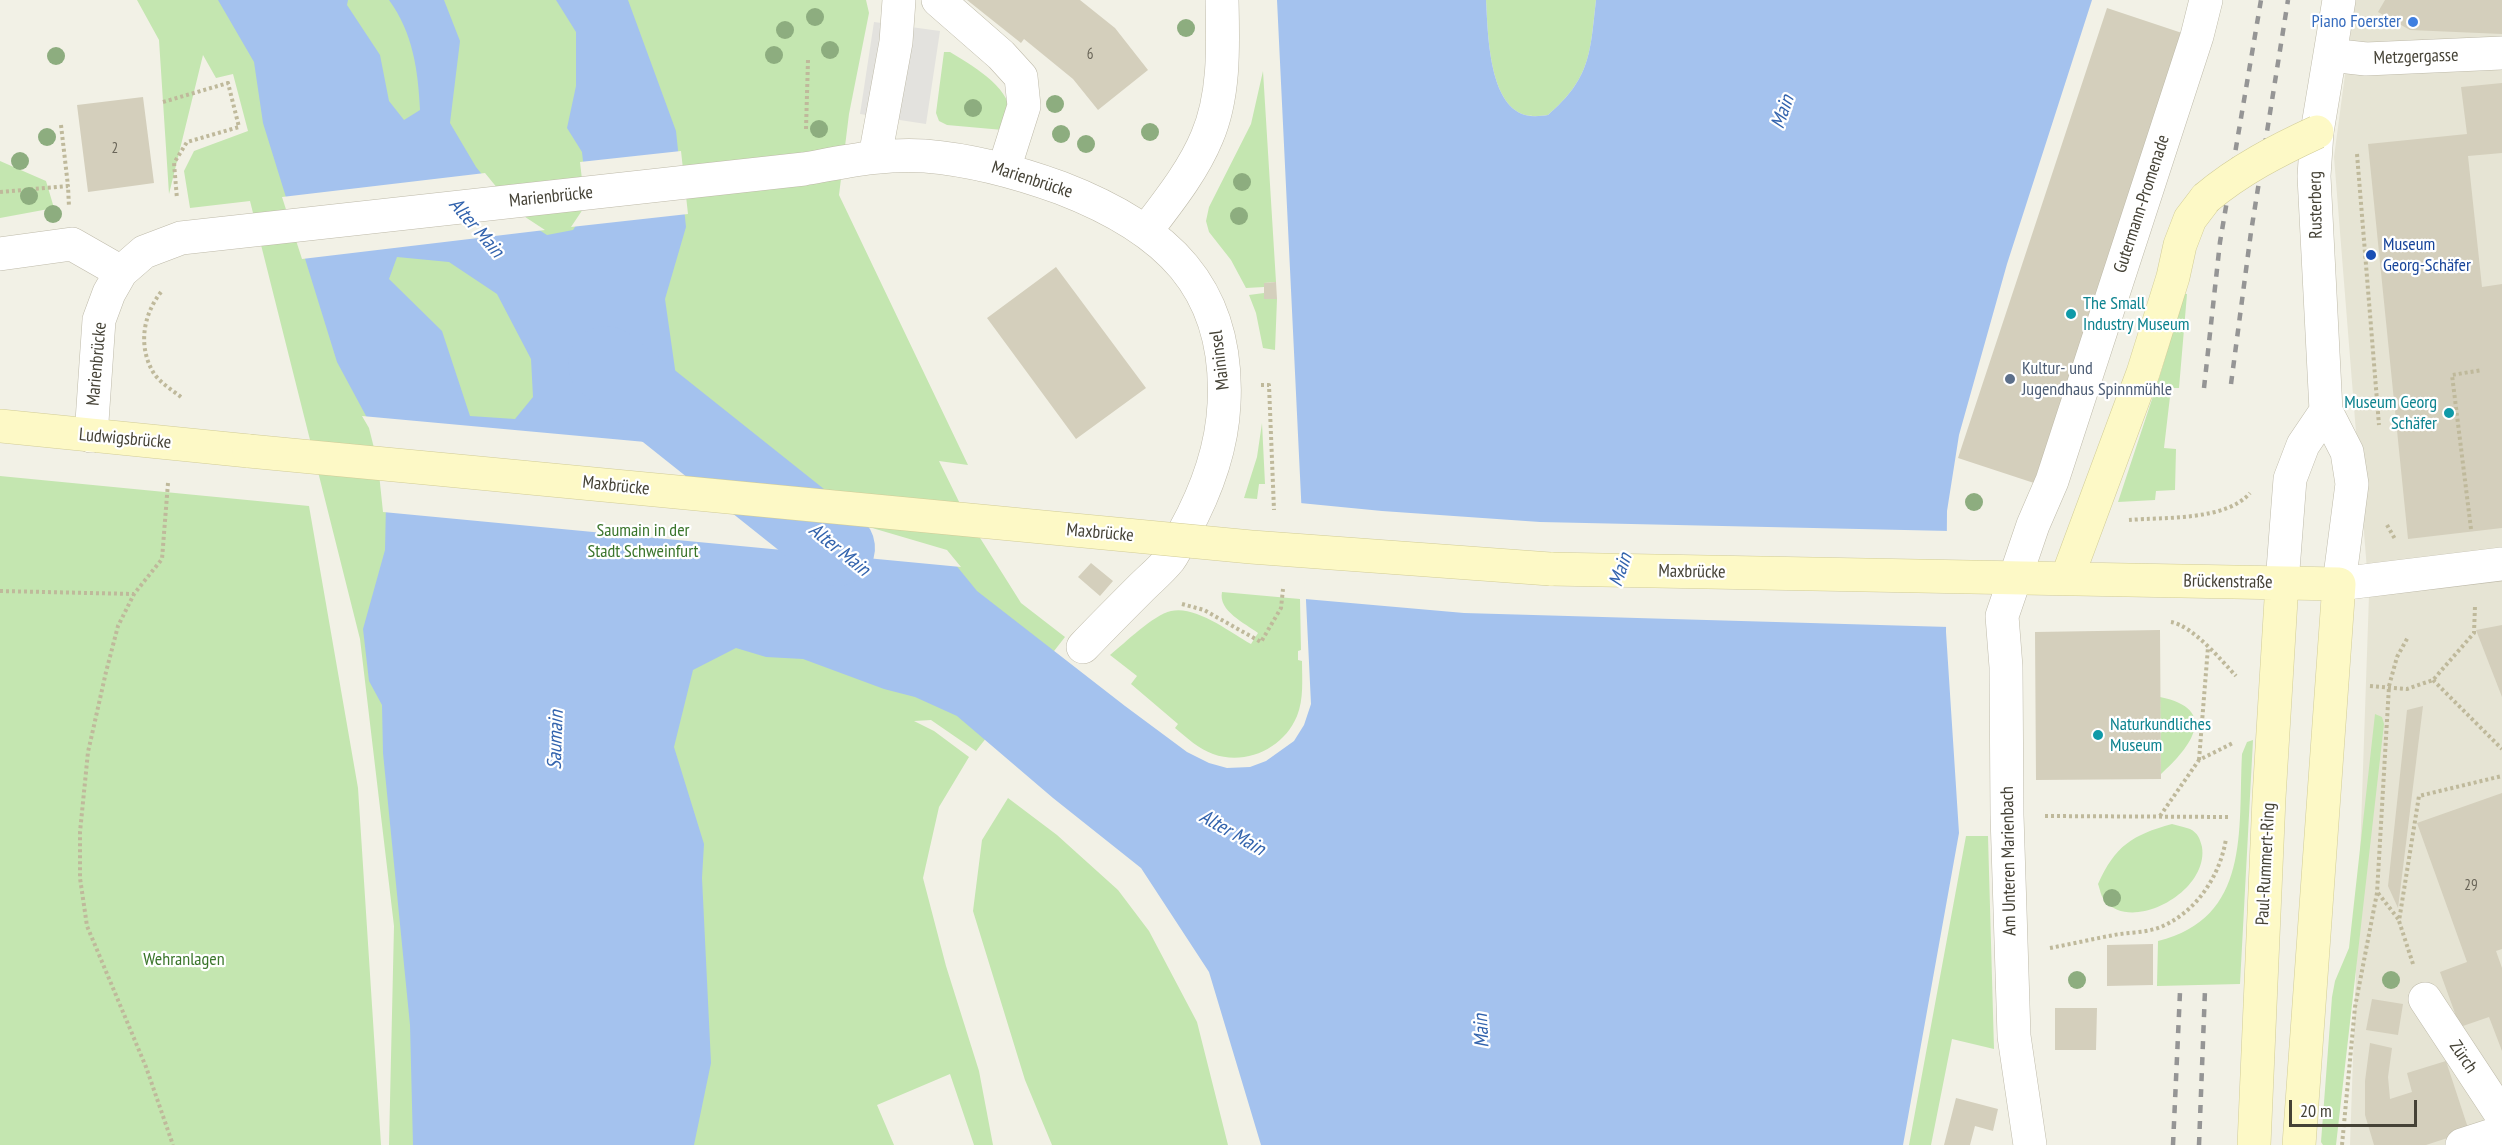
<!DOCTYPE html>
<meta charset="utf-8">
<style>
body{margin:0}
#map{position:relative;width:2502px;height:1145px;overflow:hidden;background:#f2f1e6;font-family:"PT Sans Narrow",sans-serif}
canvas{display:block}
.scale{position:absolute;left:2289px;top:1100px;width:128px;height:27px;box-sizing:border-box;border:3px solid #454236;border-top:0;padding-left:8px;font-size:18px;line-height:21px;white-space:nowrap;color:#454236;-webkit-text-stroke:4px #fff;paint-order:stroke}
</style>
<div id="map">
<canvas width="2502" height="1145"></canvas>
<div class="scale">20 m</div>
</div>
<script>
const context = document.querySelector('canvas').getContext('2d');
context.lineJoin = 'round';
function paint(path, color) {
  context.fillStyle = color;
  context.fill(path, 'evenodd');
}
function trace(path, color, width, dash) {
  context.strokeStyle = color;
  context.lineWidth = width;
  context.lineCap = dash ? 'butt' : 'round';
  context.setLineDash(dash || []);
  context.stroke(path);
}
function write(font, color, halo, rows, align = 'center') {
  context.font = font + ' "PT Sans Narrow",sans-serif';
  context.lineWidth = 4.5;
  context.setLineDash([]);
  context.textBaseline = 'middle';
  context.strokeStyle = halo;
  context.fillStyle = color;
  for (const [text, x, y, turn = 0] of rows) {
    context.save();
    context.translate(x, y);
    context.rotate((+turn || 0) * Math.PI / 180);
    context.textAlign = isNaN(turn) ? turn : align;
    if (halo) context.strokeText(text, 0, 0);
    context.fillText(text, 0, 0);
    context.restore();
  }
}
const residential = new Path2D(`
 M 2355,0 L 2502,0 L 2502,1145 L 2350,1145 L 2369,595 L 2334,157 Z`);
const green = new Path2D(`
 M 137,0 L 866,0 L 869,13 L 849,114 L 839,195 L 968,465 L 939,461 L 965,514 L 1021,603 L 1065,637 L 976,751 L 931,720 L 914,721 L 934,731 L 969,757 L 939,807 L 923,878 L 946,966 L 979,1071 L 993,1145 L 974,1145 L 950,1074 L 877,1105 L 894,1145 L 389,1145 L 394,926 L 360,639 L 250,201 L 190,208 L 184,171 L 194,151 L 248,131 L 233,74 L 216,78 L 203,55 L 169,194 L 159,40 Z
 M 1486,0 L 1596,0 C 1590,53 1591,78 1548,115 C 1540,116 1533,117 1525,115 C 1488,104 1488,31 1486,0 Z
 M 944,52 L 950,52 C 968,63 1011,87 1009,112 C 1008,117 1005,124 1003,130 L 947,125 L 939,121 L 936,113 Z
 M 1263,71 L 1276,282 L 1264,283 L 1264,287 L 1246,288 L 1231,260 L 1209,232 L 1206,221 L 1209,207 L 1251,124 Z
 M 0,161 L 46,181 L 54,208 L 0,218 Z
 M 1264,293 L 1264,299 L 1277,299 L 1275,350 L 1263,348 L 1256,313 L 1249,295 Z
 M 2184,294 L 2187,294 L 2179,388 L 2171,388 L 2164,448 L 2176,449 L 2175,490 L 2156,491 L 2155,500 L 2118,502 L 2161,372 Z
 M 1262,423 L 1265,484 L 1259,484 L 1257,499 L 1244,498 L 1257,457 Z
 M 0,476 L 309,506 L 358,788 L 381,1145 L 0,1145 Z
 M 1222,592 L 1300,599 L 1301,650 L 1298,651 L 1298,660 L 1302,661 C 1302,679 1304,699 1297,716 C 1284,748 1246,766 1213,754 C 1199,749 1187,738 1175,728 L 1178,724 L 1131,684 L 1137,676 L 1110,655 C 1125,643 1153,615 1171,611 C 1195,605 1230,632 1251,644 L 1258,633 C 1245,623 1218,611 1222,592 Z
 M 2160,697 C 2220,709 2191,747 2161,774 Z
 M 2375,714 L 2382,717 L 2384,724 L 2336,1145 L 2323,1145 L 2321,1142 L 2332,997 L 2335,981 L 2349,948 Z
 M 2253,740 L 2240,984 L 2157,986 L 2158,941 C 2251,918 2238,831 2242,754 L 2247,742 Z
 M 1008,798 L 1057,835 L 1118,890 L 1149,931 L 1197,1022 L 1228,1145 L 1052,1145 L 1025,1080 L 973,911 L 982,840 Z
 M 2172,824 C 2178,826 2185,827 2190,829 C 2198,833 2200,839 2202,847 C 2209,892 2132,933 2105,901 C 2101,897 2100,889 2098,884 C 2115,846 2132,835 2172,824 Z
 M 1966,836 L 1988,836 L 1994,1049 L 1952,1039 L 1931,1145 L 1909,1145 Z`);
const parking = new Path2D(`
 M 874,22 L 940,31 L 926,124 L 860,114 Z`);
const water = new Path2D(`
 M 218,0 L 348,0 L 347,5 L 380,55 L 389,101 L 404,120 L 420,110 C 418,70 413,33 389,0 L 444,0 L 460,41 L 450,123 L 476,167 L 514,214 L 547,235 L 573,230 L 588,207 L 582,152 L 567,128 L 576,86 L 576,32 L 556,0 L 628,0 L 676,131 L 686,227 L 665,299 L 682,418 L 705,463 L 776,503 L 946,553 L 977,591 L 1125,706 L 1187,752 L 1209,763 L 1227,768 L 1250,767 L 1266,761 L 1294,741 L 1304,725 L 1311,704 L 1277,0 L 1486,0 C 1488,31 1488,104 1525,115 C 1533,117 1541,116 1548,115 C 1591,78 1590,53 1596,0 L 2092,0 L 2007,264 L 1959,435 L 1947,511 L 1946,632 L 1959,833 L 1903,1145 L 1261,1145 L 1209,972 L 1141,868 L 1053,798 L 957,716 L 915,697 L 884,689 L 803,659 L 766,657 L 736,648 L 693,670 L 674,747 L 704,844 L 702,878 L 711,1063 L 694,1145 L 413,1145 L 410,1025 L 383,753 L 382,705 L 369,681 L 363,629 L 385,550 L 386,504 L 372,427 L 337,362 L 263,123 L 254,62 ZM 397,257 L 449,262 L 497,294 L 531,359 L 533,397 L 515,419 L 470,416 L 442,331 L 389,279 Z`);
const pier = new Path2D(`
 M 681,151 L 688,214 L 571,227 L 585,206 L 580,162 Z
 M 485,173 L 516,211 L 545,230 L 302,259 L 282,197 Z
 M 362,416 L 700,447 L 707,460 L 777,500 L 947,550 L 961,567 L 383,512 L 378,464 L 369,428 Z
 M 1300,503 L 1382,511 L 1540,522 L 1950,531 L 1949,627 L 1464,613 L 1305,599 Z`);
const river = new Path2D(`
 M 606,364 L 837,548`);
const building = new Path2D(`
 M 967,0 L 1080,0 L 1115,28 L 1148,70 L 1098,110 L 1073,79 L 1024,39 L 1021,43 Z
 M 2385,0 L 2502,0 L 2502,34 L 2410,30 L 2378,12 Z
 M 2107,8 L 2182,33 L 2034,483 L 1958,458 Z
 M 2502,83 L 2502,153 L 2468,156 L 2482,287 L 2502,284 L 2502,528 L 2408,539 L 2368,144 L 2467,134 L 2461,87 Z
 M 143,97 L 154,183 L 88,192 L 77,105 Z
 M 1056,267 L 1146,388 L 1076,439 L 987,318 Z
 M 1276,282 L 1277,299 L 1264,299 L 1264,283 Z
 M 1091,563 L 1113,581 L 1100,596 L 1078,577 Z
 M 2502,625 L 2502,697 L 2476,630 Z
 M 2160,630 L 2161,779 L 2036,780 L 2035,632 Z
 M 2423,706 L 2398,908 L 2388,886 L 2407,710 Z
 M 2502,793 L 2502,949 L 2496,951 L 2502,968 L 2502,1051 L 2489,1017 L 2460,1027 L 2440,972 L 2467,962 L 2417,823 Z
 M 2153,944 L 2153,985 L 2107,986 L 2107,945 Z
 M 2372,999 L 2403,1004 L 2398,1035 L 2366,1030 Z
 M 2055,1008 L 2097,1008 L 2096,1050 L 2055,1050 Z
 M 2370,1043 L 2392,1048 L 2388,1077 L 2390,1099 L 2412,1092 L 2407,1073 L 2446,1061 L 2469,1131 L 2426,1145 L 2374,1145 L 2365,1115 L 2365,1081 Z
 M 1956,1098 L 1998,1109 L 1993,1131 L 1975,1126 L 1970,1145 L 1944,1145 Z`);
const path = new Path2D(`
 M 163,102 L 228,83 L 239,127 L 187,142 L 174,163 L 177,199
 M 61,125 L 68,186
 M 806,129 L 808,60
 M 2357,154 L 2379,425
 M 0,192 L 68,186 L 69,207
 M 161,292 C 143,315 138,346 153,372 C 159,382 172,390 181,397
 M 1261,385 L 1269,385 L 1274,510
 M 168,483 L 162,559 L 134,594 L 118,626 L 106,672 L 88,752 L 80,832 L 80,878 L 87,926 L 146,1067 L 173,1145
 M 2129,520 C 2164,517 2226,521 2250,493
 M 2387,525 L 2395,539
 M 2471,529 L 2452,375 L 2482,370
 M 0,591 L 134,594
 M 1182,604 L 1204,610 L 1261,642 L 1281,608 L 1283,589
 M 2171,622 C 2193,626 2221,660 2236,676
 M 2433,680 L 2502,749
 M 2370,686 L 2407,689 L 2433,680 L 2474,633 L 2475,606
 M 2199,760 L 2208,647
 M 2045,816 L 2229,817
 M 2160,816 L 2199,760 L 2233,743
 M 2378,893 L 2399,920
 M 2050,948 C 2071,944 2093,939 2114,935 C 2130,932 2148,933 2163,926 C 2198,910 2220,875 2226,839
 M 2413,964 L 2399,921 L 2419,796 L 2502,776
 M 2342,1145 L 2355,1007 L 2377,893 L 2389,686 L 2397,657 L 2408,637`);
const street = new Path2D(`
 M 938,0 L 1001,55 L 1021,77 L 1024,106 L 1004,169
 M 2339,0 L 2317,132 L 2314,176 L 2326,411 L 2347,452 L 2352,484 L 2339,584 L 2502,564
 M 2330,55 L 2366,59 L 2502,53
 M 875,157 L 896,42 L 899,0
 M 1146,231 C 1168,202 1193,171 1207,137 C 1225,95 1223,45 1222,0
 M 0,254 L 72,244 L 121,272
 M 91,436 L 99,320 L 109,293 L 121,272 L 144,252 L 181,238 L 804,169 C 844,162 885,153 925,156 C 973,160 1017,172 1061,188 C 1165,228 1230,286 1224,404 C 1222,449 1206,492 1184,532 C 1180,541 1175,552 1169,560 C 1161,570 1150,579 1140,589 C 1121,608 1102,627 1083,647
 M 2282,583 L 2290,479 L 2303,445 L 2326,411
 M 2425,999 L 2502,1116
 M 2030,1145 L 2014,1036 L 2007,815 L 2006,667 L 2002,616 L 2033,525 L 2052,481 L 2197,36 L 2206,0
 M 2462,1145 L 2502,1132`);
const secondary = new Path2D(`
 M 0,426 L 249,451
 M 1550,569 L 2339,584 L 2299,1145
 M 2067,578 L 2143,373 L 2173,277 L 2180,245 L 2190,219 L 2206,198
 M 2254,1145 L 2269,798 L 2282,583`);
const rail = new Path2D(`
 M 2231,384 L 2251,232 L 2288,0
 M 2204,388 L 2220,242 L 2261,0
 M 2173,1145 L 2180,992
 M 2199,1145 L 2205,990`);
const secondaryBridge = new Path2D(`
 M 2206,198 C 2239,170 2278,150 2317,132
 M 249,451 L 1251,547 L 1550,569`);
const trees = [
 [815,17],
 [1186,28],
 [785,30],
 [830,50],
 [774,55],
 [56,56],
 [1055,104],
 [973,108],
 [819,129],
 [1150,132],
 [1061,134],
 [47,137],
 [1086,144],
 [20,161],
 [1242,182],
 [29,196],
 [53,214],
 [1239,216],
 [1974,502],
 [2112,898],
 [2077,980],
 [2391,980]
];
const markers = [
 [2413,22,6,"#3f7fe0"],
 [2371,255,6,"#1a4fb4"],
 [2071,314,6,"#0f9aa8"],
 [2010,379,6,"#5c6f8a"],
 [2449,413,6,"#0f9aa8"],
 [2098,735,6,"#0f9aa8"]
];
const numberNames = [
 ["6",1090,55],
 ["2",115,149],
 ["29",2471,886]
];
const shopNames = [
 ["Piano Foerster",2401,22]
];
const streetNames = [
 ["Metzgergasse",2416,57,-2],
 ["Marienbrücke",1032,180,18],
 ["Marienbrücke",551,197,-6],
 ["Gutermann-Promenade",2142,204,-72],
 ["Rusterberg",2316,205,-91],
 ["Maininsel",1220,360,-97],
 ["Marienbrücke",97,364,-85],
 ["Ludwigsbrücke",125,439,5],
 ["Maxbrücke",616,486,6],
 ["Maxbrücke",1100,533,5],
 ["Maxbrücke",1692,572,1],
 ["Brückenstraße",2228,582,1],
 ["Am Unteren Marienbach",2009,861,-91],
 ["Paul-Rummert-Ring",2266,864,-87],
 ["Zürch",2463,1057,56]
];
const transitNames = [
 ["Museum",2383,245],
 ["Georg-Schäfer",2383,266]
];
const cultureNames = [
 ["The Small",2083,304],
 ["Industry Museum",2083,325],
 ["Museum Georg",2437,403,"right"],
 ["Schäfer",2437,424,"right"],
 ["Naturkundliches",2110,725],
 ["Museum",2110,746]
];
const serviceNames = [
 ["Kultur- und",2022,369],
 ["Jugendhaus Spinnmühle",2022,390]
];
const parkNames = [
 ["Saumain in der",643,531],
 ["Stadt Schweinfurt",643,552],
 ["Wehranlagen",184,960]
];
const waterNames = [
 ["Main",1783,112,-71],
 ["Alter Main",476,228,49],
 ["Alter Main",839,550,39],
 ["Main",1621,570,-71],
 ["Saumain",556,740,-88],
 ["Alter Main",1232,833,30],
 ["Main",1482,1031,-93]
];
paint(residential, '#e6e4d4');
paint(green, '#c4e6b0');
paint(parking, '#e3e2de');
paint(water, '#a4c2ee');
paint(pier, '#f2f1e6');
trace(river, '#a4c2ee', 76);
paint(building, '#d4cfbc');
trace(street, '#bebaa9', 34);
trace(secondary, '#d1cc97', 34);
trace(path, '#bfb99b', 4, [3, 3]);
trace(street, '#fff', 33);
trace(secondary, '#fdf9c6', 33);
trace(rail, '#959595', 4.5, [8, 8]);
trace(secondaryBridge, '#d1cc97', 34, []);
trace(secondaryBridge, '#fdf9c6', 33);
context.fillStyle = '#8dad7f';
for (const [x, y] of trees) {
  context.beginPath();
  context.arc(x, y, 9, 0, 2 * Math.PI);
  context.fill();
}
for (const [x, y, r, color] of markers) {
  const dot = new Path2D();
  dot.arc(x, y, r, 0, 2 * Math.PI);
  context.fillStyle = color;
  context.fill(dot);
  trace(dot, '#fff', 2);
}
write('15px', '#696558', null, numberNames);
write('18px', '#366cbe', '#fff', shopNames, 'right');
write('18px', '#454236', '#fff', streetNames);
write('18px', '#164399', '#fff', transitNames, 'left');
write('18px', '#0d838f', '#fff', cultureNames, 'left');
write('18px', '#4e5e75', '#fff', serviceNames, 'left');
write('18px', '#3a752b', '#fff', parkNames);
write('italic 20px', '#3263ad', '#fff', waterNames);
</script>
